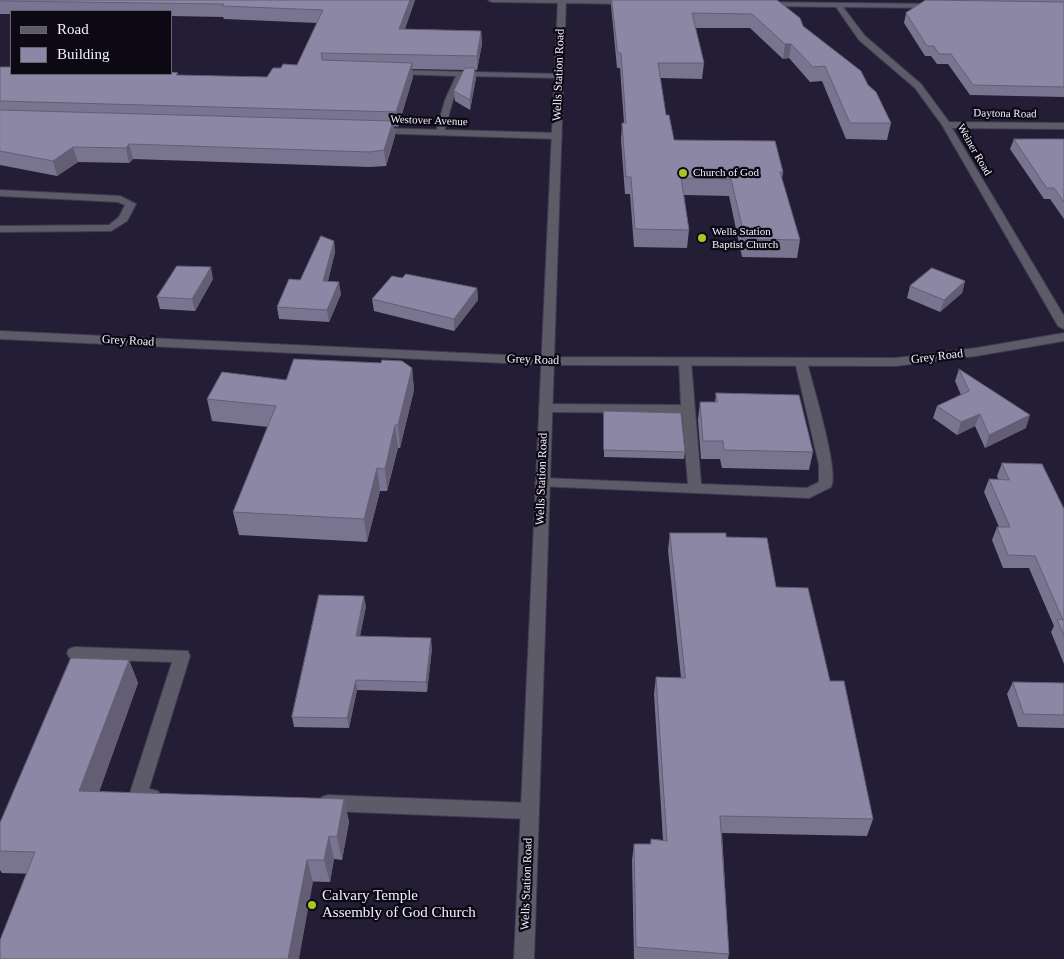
<!DOCTYPE html>
<style>
body{margin:0}
#map{position:relative;width:1064px;height:959px;overflow:hidden;background:#231d36;font-family:"Times New Roman",serif}
canvas{display:block}
.legend{position:absolute;left:10px;top:10px;width:162px;height:65px;box-sizing:border-box;background:#0c0914;border:1px solid #686571;margin:0;padding:6px 9px;list-style:none;font-size:15px;color:#f2f0fd}
.legend li{display:flex;align-items:center;gap:10px;height:25px}
.legend b{width:25px;border:1px solid #686571}
</style>
<div id="map">
<canvas width="1064" height="959"></canvas>
<ul class="legend">
<li><b style="height:6px;background:#5d5b68"></b>Road</li>
<li><b style="height:14px;background:#8d87a6"></b>Building</li>
</ul>
</div>
<script>
const context = document.querySelector('canvas').getContext('2d');
context.lineJoin = 'round';
function trace(path, color, width, dash) {
  context.strokeStyle = color;
  context.lineWidth = width;
  context.lineCap = dash ? 'butt' : 'round';
  context.setLineDash(dash || []);
  context.stroke(path);
}
function paint(path, color) {
  context.fillStyle = color;
  context.fill(path, 'evenodd');
}
function write(font, color, halo, rows, align = 'center') {
  context.font = font + ' "Times New Roman",serif';
  context.lineWidth = 4.5;
  context.setLineDash([]);
  context.textBaseline = 'middle';
  context.strokeStyle = halo;
  context.fillStyle = color;
  for (const [text, x, y, turn = 0] of rows) {
    context.save();
    context.translate(x, y);
    context.rotate((+turn || 0) * Math.PI / 180);
    context.textAlign = isNaN(turn) ? turn : align;
    if (halo) context.strokeText(text, 0, 0);
    context.fillText(text, 0, 0);
    context.restore();
  }
}
const service = new Path2D(`
 M 392,70 L 559,74 L 563,76 L 559,78 L 465,76 L 453,100 L 444,132 L 440,135 L 436,132 L 445,100 L 456,76 L 395,74 L 392,74 Z
 M 0,190 L 120,196 L 136,204 L 127,221 L 111,231 L 0,232 L 0,226 L 109,225 L 119,217 L 125,205 L 118,202 L 0,196 Z
 M 685,357 L 691,361 L 701,484 L 807,488 L 819,482 L 819,465 L 795,362 L 801,358 L 807,362 C 812,383 840,473 831,487 L 809,498 L 537,486 L 535,483 L 542,478 L 688,484 L 682,413 L 545,412 L 539,408 L 545,404 L 681,405 L 679,361 Z
 M 75,647 L 188,651 L 190,656 L 149,789 L 158,791 L 161,797 L 158,803 C 149,806 141,805 132,802 L 129,796 L 172,662 L 75,659 L 69,657 L 67,653 L 69,649 Z
 M 328,795 L 530,803 L 536,805 L 539,811 L 536,817 L 530,819 L 328,811 L 322,809 L 319,803 L 322,797 Z`);
const minor = new Path2D(`
 M 488,0 L 630,0 L 633,2 L 629,4 L 492,2 Z
 M 762,2 L 939,4 L 940,6 L 936,8 L 843,7 L 865,36 L 921,84 L 949,122 L 1064,123 L 1064,129 L 952,128 L 1064,316 L 1064,329 L 1058,326 L 942,125 L 915,88 L 859,40 L 836,7 L 765,6 L 761,4 Z
 M 376,128 L 557,133 L 562,136 L 557,139 L 373,133 L 372,131 Z
 M 0,331 L 547,357 L 896,358 L 976,348 L 1064,333 L 1064,341 L 976,356 L 896,366 L 547,365 L 0,339 Z`);
const tertiary = new Path2D(`
 M 558,0 L 566,0 L 534,959 L 514,959 Z`);
const wall = new Path2D(`
 M 0,0 L 415,0 L 405,29 L 481,31 L 482,44 L 477,70 L 475,70 L 476,78 L 470,110 L 455,101 L 454,91 L 464,70 L 412,69 L 413,77 L 398,127 L 394,126 L 395,136 L 386,166 L 370,167 L 133,159 L 129,163 L 78,162 L 57,176 L 0,165 L 0,67 L 178,75 L 267,77 L 281,68 L 297,65 L 317,23 L 224,19 L 223,17 L 171,16 L 171,11 L 11,11 L 11,14 L 0,14 Z
 M 611,0 L 777,0 L 803,26 L 868,85 L 891,123 L 887,140 L 846,139 L 822,81 L 810,82 L 789,58 L 783,59 L 750,28 L 695,28 L 704,63 L 702,79 L 660,78 L 666,115 L 674,140 L 783,172 L 782,179 L 800,240 L 797,258 L 742,257 L 729,196 L 684,195 L 689,230 L 687,248 L 634,247 L 630,194 L 625,194 L 621,140 L 622,123 L 624,123 L 620,68 L 617,68 L 611,5 Z
 M 926,0 L 1064,0 L 1064,97 L 970,95 L 948,64 L 937,64 L 931,56 L 925,56 L 904,23 L 906,13 Z
 M 1014,139 L 1064,139 L 1064,219 L 1050,199 L 1044,199 L 1010,149 Z
 M 334,241 L 335,252 L 328,281 L 341,294 L 329,322 L 279,319 L 277,307 Z
 M 213,279 L 195,311 L 160,309 L 157,297 Z
 M 965,281 L 962,293 L 940,312 L 907,298 L 910,286 Z
 M 477,288 L 478,300 L 454,331 L 374,311 L 372,299 Z
 M 412,368 L 414,390 L 400,448 L 398,448 L 387,491 L 380,491 L 367,542 L 239,535 L 233,512 L 268,427 L 212,421 L 207,399 L 286,380 Z
 M 959,369 L 1026,428 L 985,448 L 975,426 L 957,435 L 933,418 L 937,406 L 961,395 L 955,381 Z
 M 716,393 L 813,452 L 809,470 L 722,468 L 720,459 L 701,459 L 698,420 L 700,402 L 715,402 Z
 M 604,411 L 685,452 L 684,459 L 604,457 Z
 M 1002,463 L 1064,509 L 1064,664 L 1051,632 L 1054,626 L 1029,568 L 1003,568 L 992,540 L 997,527 L 999,527 L 984,492 L 989,479 L 998,479 L 997,476 Z
 M 670,533 L 726,537 L 776,587 L 830,681 L 873,819 L 867,836 L 722,833 L 729,954 L 728,959 L 634,959 L 632,860 L 634,844 L 650,844 L 651,839 L 663,840 L 654,694 L 656,677 L 681,678 L 668,550 Z
 M 366,606 L 360,636 L 432,648 L 427,692 L 357,690 L 349,728 L 294,727 L 292,717 Z
 M 129,660 L 138,683 L 99,792 L 344,799 L 349,822 L 342,860 L 334,859 L 330,882 L 2,873 L 0,870 L 0,823 Z
 M 1013,682 L 1064,683 L 1064,728 L 1018,727 L 1007,694 Z`);
const shadedWall = new Path2D(`
 M 410,0 L 415,0 L 400,42 L 399,29 Z
 M 481,31 L 482,44 L 477,70 L 477,56 Z
 M 785,44 L 791,44 L 789,58 L 783,59 Z
 M 412,63 L 413,77 L 398,127 L 396,112 Z
 M 475,68 L 476,78 L 470,110 L 470,100 Z
 M 393,121 L 395,136 L 386,166 L 384,150 Z
 M 129,144 L 133,159 L 129,163 L 126,148 Z
 M 73,147 L 78,162 L 57,176 L 53,161 Z
 M 334,241 L 335,252 L 325,293 L 323,281 Z
 M 211,267 L 213,279 L 195,311 L 192,299 Z
 M 965,281 L 962,293 L 940,312 L 944,300 Z
 M 339,282 L 341,294 L 329,322 L 327,310 Z
 M 477,288 L 478,300 L 454,331 L 454,319 Z
 M 412,368 L 414,390 L 400,448 L 398,425 Z
 M 980,414 L 975,426 L 957,435 L 961,422 Z
 M 1030,415 L 1026,428 L 985,448 L 989,435 Z
 M 395,425 L 398,448 L 387,491 L 385,469 Z
 M 377,468 L 380,491 L 367,542 L 364,519 Z
 M 364,596 L 366,606 L 358,646 L 356,636 Z
 M 431,638 L 432,648 L 427,692 L 426,682 Z
 M 129,660 L 138,683 L 91,814 L 79,791 Z
 M 356,680 L 357,690 L 349,728 L 347,718 Z
 M 344,799 L 349,822 L 342,860 L 337,837 Z
 M 329,836 L 334,859 L 330,882 L 324,860 Z
 M 307,860 L 313,882 L 299,959 L 288,959 Z`);
const building = new Path2D(`
 M 0,0 L 410,0 L 399,29 L 481,31 L 477,56 L 321,53 L 322,60 L 412,63 L 396,112 L 0,101 L 0,67 L 11,67 L 11,74 L 171,74 L 171,72 L 178,73 L 176,75 L 267,77 L 273,68 L 281,68 L 283,64 L 297,65 L 323,10 L 222,6 L 224,4 L 0,1 Z
 M 612,0 L 777,0 L 800,18 L 803,26 L 861,71 L 868,85 L 876,92 L 891,123 L 850,123 L 825,66 L 813,67 L 791,44 L 785,44 L 752,14 L 692,13 L 704,63 L 658,63 L 666,115 L 669,115 L 674,140 L 775,141 L 783,172 L 780,172 L 800,240 L 745,239 L 731,179 L 681,178 L 689,230 L 635,229 L 631,177 L 626,177 L 622,123 L 626,123 L 621,53 L 618,53 Z
 M 926,0 L 1064,2 L 1064,87 L 973,85 L 951,54 L 939,54 L 934,46 L 927,46 L 906,13 Z
 M 465,68 L 475,68 L 470,100 L 454,91 Z
 M 0,110 L 393,121 L 384,150 L 369,152 L 129,144 L 126,148 L 73,147 L 53,161 L 0,151 Z
 M 1014,139 L 1064,139 L 1064,202 L 1054,188 L 1047,188 Z
 M 321,236 L 334,241 L 323,281 L 339,282 L 327,310 L 277,307 L 289,279 L 300,280 Z
 M 177,266 L 211,267 L 192,299 L 157,297 Z
 M 932,268 L 965,281 L 944,300 L 910,286 Z
 M 406,274 L 477,288 L 454,319 L 372,299 L 392,276 L 402,278 Z
 M 294,359 L 381,363 L 382,360 L 402,361 L 412,368 L 398,425 L 395,425 L 385,469 L 377,468 L 364,519 L 233,512 L 276,406 L 207,399 L 222,372 L 286,380 Z
 M 959,369 L 1030,415 L 989,435 L 980,414 L 961,422 L 937,406 L 969,391 Z
 M 716,393 L 799,395 L 813,452 L 724,450 L 723,441 L 703,441 L 700,402 L 717,402 Z
 M 604,411 L 681,413 L 685,452 L 604,450 Z
 M 1002,463 L 1042,464 L 1064,509 L 1064,636 L 1057,619 L 1063,620 L 1035,556 L 1008,555 L 997,527 L 1010,527 L 989,479 L 1009,480 Z
 M 670,533 L 726,533 L 726,537 L 767,538 L 776,587 L 808,588 L 830,681 L 844,681 L 873,819 L 720,816 L 729,954 L 636,947 L 634,844 L 651,844 L 651,839 L 667,841 L 656,677 L 685,678 Z
 M 319,595 L 364,596 L 356,636 L 431,638 L 426,682 L 356,680 L 347,718 L 292,717 Z
 M 71,658 L 129,660 L 79,791 L 344,799 L 337,837 L 329,836 L 324,860 L 307,860 L 288,959 L 0,959 L 0,940 L 35,852 L 0,851 L 0,823 Z
 M 1013,682 L 1064,683 L 1064,715 L 1024,714 Z`);
const markers = [
 [683,173,5,"#a5c823"],
 [702,238,5,"#a5c823"],
 [312,905,5,"#a5c823"]
];
const farStreetnames = [
 ["Daytona Road",1005,114,1],
 ["Westover Avenue",429,121,2],
 ["Weiner Road",974,150,60]
];
const farPoinames = [
 ["Church of God",693,173],
 ["Wells Station",712,232],
 ["Baptist Church",712,245]
];
const streetNames = [
 ["Wells Station Road",559,75,-88],
 ["Grey Road",128,341,3],
 ["Grey Road",937,357,-7],
 ["Grey Road",533,360,2],
 ["Wells Station Road",542,479,-88],
 ["Wells Station Road",527,884,-88]
];
const nearPoinames = [
 ["Calvary Temple",322,896],
 ["Assembly of God Church",322,913]
];
trace(service, '#403b52', 2);
trace(minor, '#403b52', 2);
trace(tertiary, '#403b52', 2);
paint(service, '#5d5b68');
paint(minor, '#5d5b68');
paint(tertiary, '#5d5b68');
paint(wall, '#79748f');
paint(shadedWall, '#635e74');
paint(building, '#8d87a6');
trace(building, '#635e74', 1);
for (const [x, y, r, color] of markers) {
  const dot = new Path2D();
  dot.arc(x, y, r, 0, 2 * Math.PI);
  context.fillStyle = color;
  context.fill(dot);
  trace(dot, '#0c0914', 2);
}
write('11px', '#f2f0fd', '#0c0914', farStreetnames);
write('11px', '#f2f0fd', '#0c0914', farPoinames, 'left');
write('12px', '#f2f0fd', '#0c0914', streetNames);
write('15px', '#f2f0fd', '#0c0914', nearPoinames, 'left');
</script>
